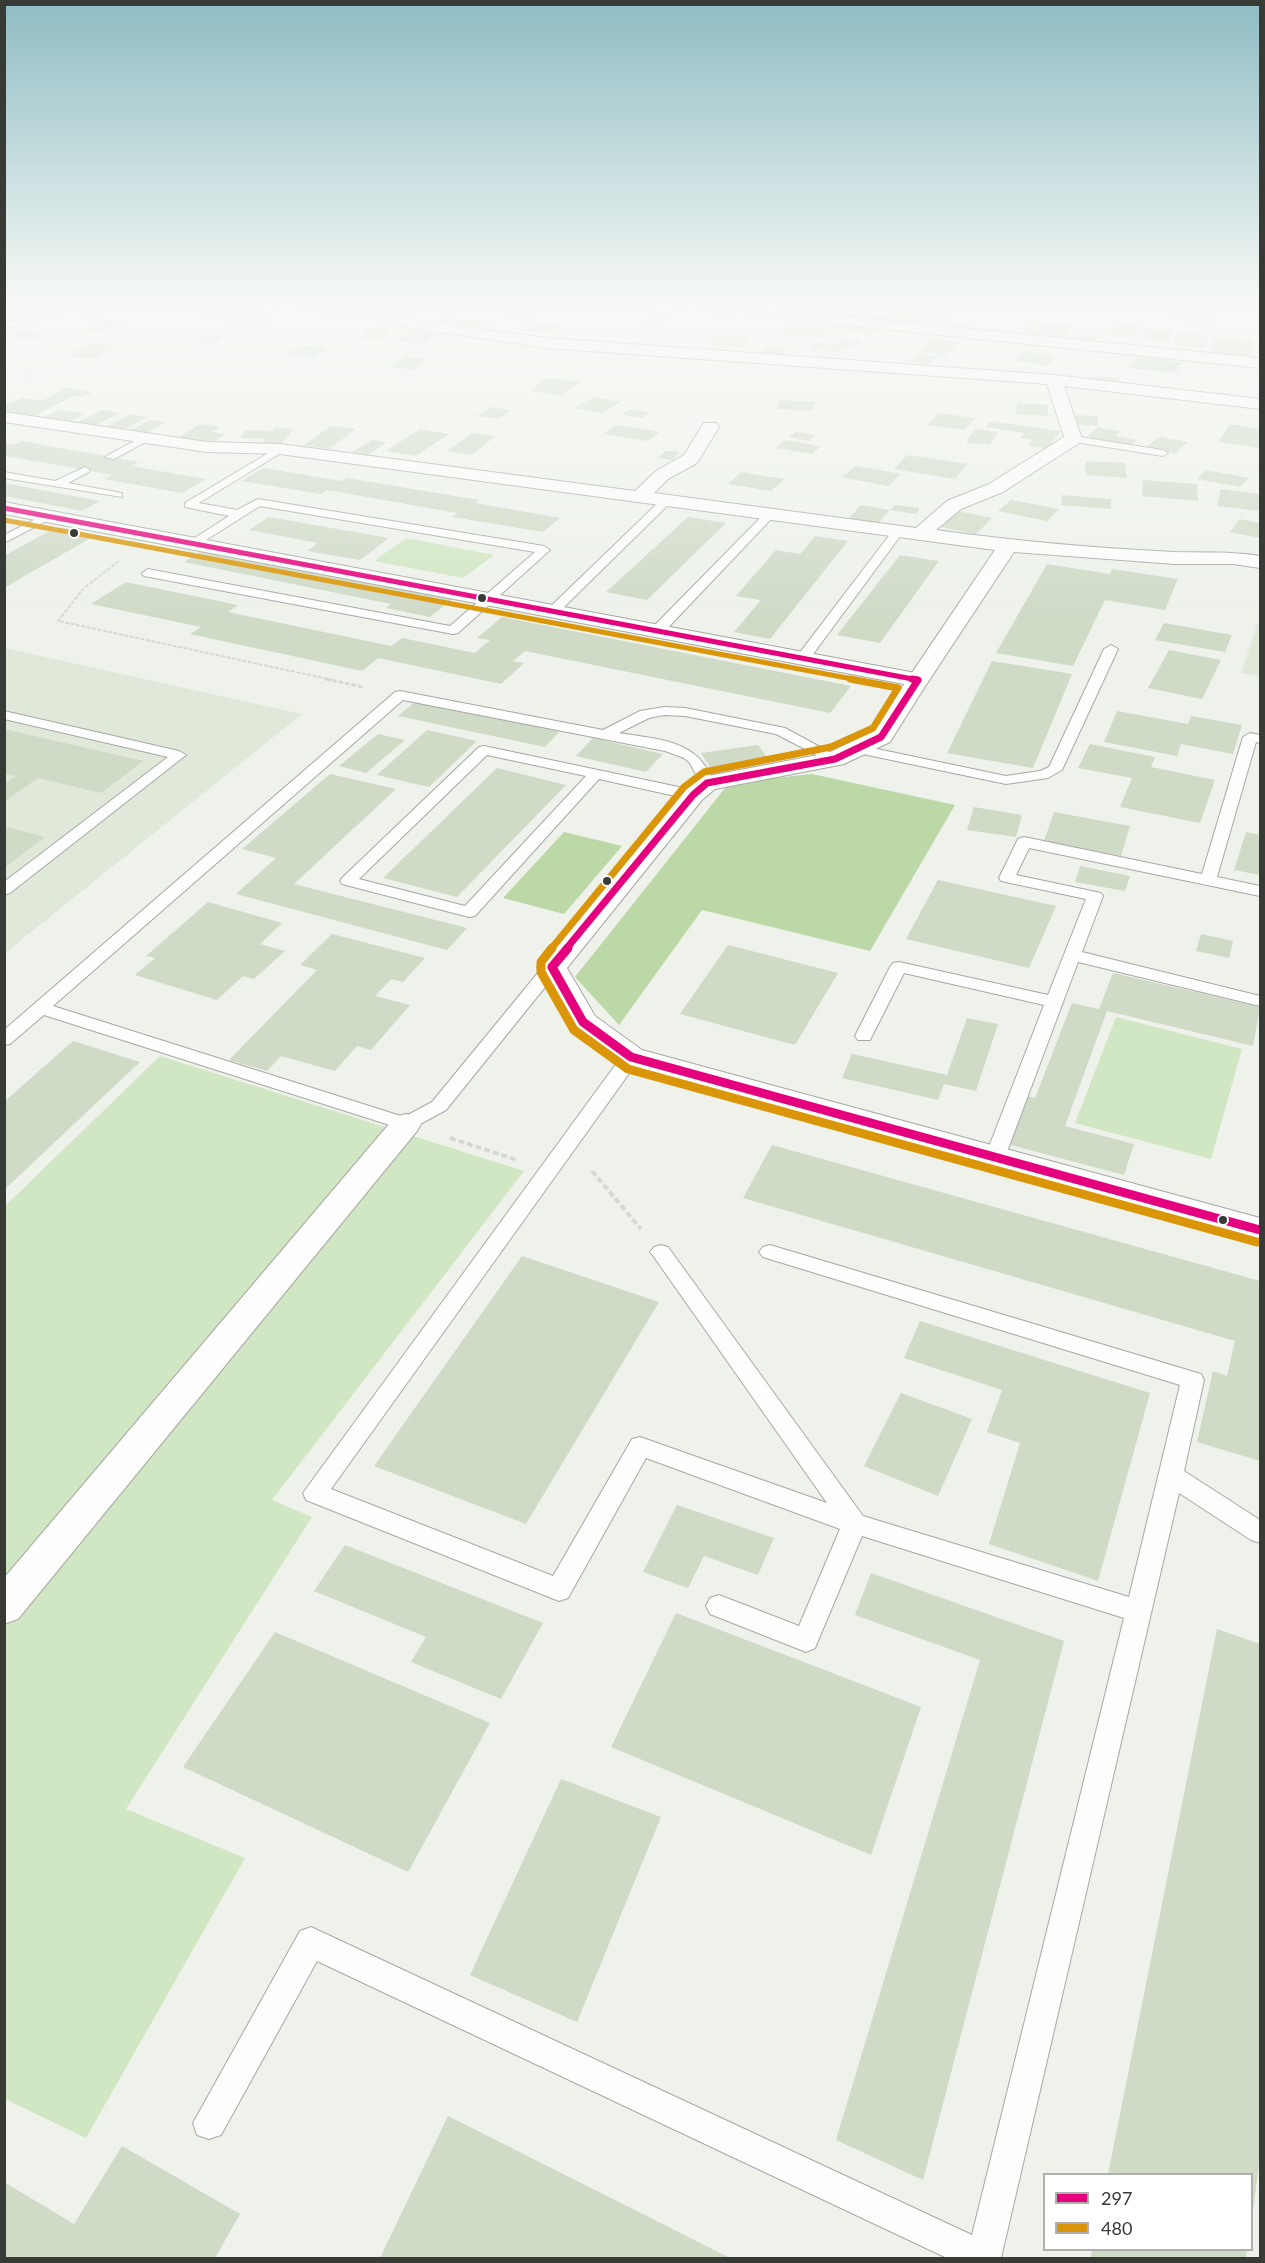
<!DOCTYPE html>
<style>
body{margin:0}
#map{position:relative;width:1265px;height:2263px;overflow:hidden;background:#eef2eb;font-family:Lato,sans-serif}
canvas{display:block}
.frame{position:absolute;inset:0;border:6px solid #373a35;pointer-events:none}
.legend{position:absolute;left:1043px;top:2173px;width:210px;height:78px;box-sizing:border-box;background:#fff;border:2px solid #afb0ae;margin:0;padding:8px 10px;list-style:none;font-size:18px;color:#373a35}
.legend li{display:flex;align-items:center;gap:12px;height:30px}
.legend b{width:30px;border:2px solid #afb0ae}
</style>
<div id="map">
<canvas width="1265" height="2263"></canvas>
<div class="frame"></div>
<ul class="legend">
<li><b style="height:8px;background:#e5007d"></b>297</li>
<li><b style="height:8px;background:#da9608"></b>480</li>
</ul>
</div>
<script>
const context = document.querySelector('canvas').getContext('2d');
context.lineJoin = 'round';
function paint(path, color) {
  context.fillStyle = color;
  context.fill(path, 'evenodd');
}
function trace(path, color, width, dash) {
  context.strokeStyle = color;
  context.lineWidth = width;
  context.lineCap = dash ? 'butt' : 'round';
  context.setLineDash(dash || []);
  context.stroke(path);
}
const built = new Path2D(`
 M 1260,616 L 1260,676 L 1241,673 Z
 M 5,648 L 302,714 L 5,953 Z`);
const green = new Path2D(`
 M 406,538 L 494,555 L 463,578 L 374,561 Z
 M 1116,1017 L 1242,1049 L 1211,1159 L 1075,1123 Z
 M 160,1056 L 524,1171 L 272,1500 L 312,1517 L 126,1809 L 245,1858 L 86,2138 L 5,2099 L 5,1206 Z`);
const forest = new Path2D(`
 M 812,774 L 955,805 L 870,951 L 702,910 L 619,1025 L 575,977 L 729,783 Z
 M 564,832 L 622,846 L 564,914 L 503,898 Z`);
const building = new Path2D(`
 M 322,299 L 350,299 L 341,303 L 318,301 Z
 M 574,299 L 598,299 L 610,300 L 601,308 L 567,306 Z
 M 1068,299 L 1094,299 L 1089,305 L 1065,302 Z
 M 1171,299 L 1219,301 L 1217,306 L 1222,306 L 1219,313 L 1196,311 L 1197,309 L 1183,308 L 1185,302 L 1170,301 Z
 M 1227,301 L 1260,302 L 1260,309 L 1229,307 Z
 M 82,303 L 114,306 L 101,314 L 68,311 Z
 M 221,303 L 245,305 L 226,317 L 201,315 Z
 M 253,306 L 263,307 L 249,316 L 269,318 L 255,327 L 225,325 Z
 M 516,309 L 540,311 L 531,319 L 507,317 Z
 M 920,309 L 949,312 L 945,317 L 917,313 Z
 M 1174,311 L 1211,315 L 1208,322 L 1170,318 Z
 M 652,314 L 670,316 L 658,325 L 641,323 Z
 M 873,315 L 923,320 L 917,327 L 866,321 Z
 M 445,318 L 490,322 L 479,330 L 434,326 Z
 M 105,319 L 123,321 L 102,333 L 84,331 Z
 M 942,321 L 963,323 L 959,330 L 938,329 Z
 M 530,322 L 558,325 L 547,333 L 519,330 Z
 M 1033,322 L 1071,326 L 1062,341 L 1022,337 Z
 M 794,324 L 829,328 L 817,339 L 782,335 Z
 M 835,324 L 878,329 L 871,335 L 830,328 Z
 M 1119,325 L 1140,327 L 1133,337 L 1111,335 Z
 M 369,328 L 391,329 L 380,340 L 358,338 Z
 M 1147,329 L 1173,331 L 1168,342 L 1142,339 Z
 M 22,330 L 47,333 L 35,339 L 9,337 Z
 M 411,331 L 439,334 L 424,344 L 395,341 Z
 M 1178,332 L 1209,335 L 1205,348 L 1174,345 Z
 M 715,334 L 750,337 L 744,347 L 709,344 Z
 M 1077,334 L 1099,337 L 1094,343 L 1073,341 Z
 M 204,335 L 225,337 L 214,344 L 193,342 Z
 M 1215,338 L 1253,341 L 1249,358 L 1210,354 Z
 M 841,339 L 861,340 L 857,346 L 844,345 L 839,352 L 810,349 L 815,342 L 837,344 Z
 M 932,339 L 959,342 L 946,355 L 918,351 Z
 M 93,342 L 118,345 L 92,359 L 67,356 Z
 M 301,345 L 328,348 L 315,357 L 288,354 Z
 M 768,346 L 785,348 L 778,357 L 761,355 Z
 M 1025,351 L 1058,356 L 1046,366 L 1013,360 Z
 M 918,354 L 938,357 L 930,364 L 910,362 Z
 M 406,356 L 429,359 L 413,370 L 389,367 Z
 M 1136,356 L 1182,362 L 1176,373 L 1129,368 Z
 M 1098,376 L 1120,378 L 1116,385 L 1093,383 Z
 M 548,378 L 581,382 L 562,396 L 529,391 Z
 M 67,388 L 93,392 L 82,397 L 74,396 L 33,416 L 4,411 L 4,406 L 22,398 L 41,401 Z
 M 594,397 L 621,402 L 601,413 L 574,408 Z
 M 780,400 L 816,402 L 812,411 L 776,409 Z
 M 1017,403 L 1048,405 L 1048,416 L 1016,414 Z
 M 491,407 L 511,410 L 498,419 L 477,416 Z
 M 631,409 L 650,413 L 641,418 L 622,414 Z
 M 59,410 L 86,414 L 71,421 L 44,417 Z
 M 102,410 L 120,413 L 94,426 L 76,423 Z
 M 938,413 L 975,418 L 965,430 L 928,425 Z
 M 130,414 L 147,417 L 121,431 L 104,428 Z
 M 1072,415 L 1098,416 L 1098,426 L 1072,424 Z
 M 150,420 L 166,422 L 145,434 L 128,431 Z
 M 991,421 L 1061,431 L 1051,443 L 1056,444 L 1051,449 L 1028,446 L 1032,440 L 1020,438 L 1024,433 L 985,427 Z
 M 200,424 L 220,427 L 212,432 L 227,434 L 213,442 L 178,438 Z
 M 1230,424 L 1260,429 L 1260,448 L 1218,442 Z
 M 616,425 L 660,432 L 647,441 L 603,434 Z
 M 331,426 L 356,429 L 329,449 L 304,445 Z
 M 1098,427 L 1121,431 L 1115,436 L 1137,440 L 1130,446 L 1085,438 Z
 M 275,428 L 294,429 L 280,445 L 262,444 L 266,439 L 239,438 L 246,430 L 272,431 Z
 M 420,429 L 449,434 L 416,456 L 386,451 Z
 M 975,429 L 998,432 L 990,445 L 966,443 Z
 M 796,432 L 815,435 L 809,441 L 789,437 Z
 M 472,433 L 496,436 L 471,455 L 447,451 Z
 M 1159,437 L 1188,442 L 1175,453 L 1146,447 Z
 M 372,440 L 387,442 L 368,455 L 352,452 Z
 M 785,440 L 821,446 L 812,454 L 776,448 Z
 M 22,441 L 139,462 L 131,466 L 206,479 L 182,493 L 104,479 L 113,475 L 5,456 L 5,443 L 14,445 Z
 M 666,451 L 680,452 L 672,460 L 657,458 Z
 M 907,455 L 967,464 L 955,479 L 894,469 Z
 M 1085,461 L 1125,463 L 1127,478 L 1086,475 Z
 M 856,466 L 901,474 L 888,486 L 842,477 Z
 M 263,468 L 342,481 L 347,478 L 479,500 L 475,503 L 560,518 L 543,532 L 452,517 L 457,513 L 327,490 L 321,494 L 242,481 Z
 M 1206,470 L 1249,478 L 1240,487 L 1197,479 Z
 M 741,472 L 785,479 L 771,491 L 728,484 Z
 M 1143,480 L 1197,484 L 1198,501 L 1142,496 Z
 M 4,483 L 100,501 L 82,511 L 4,496 Z
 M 1221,489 L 1260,494 L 1260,511 L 1217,506 Z
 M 1062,495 L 1111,499 L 1111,509 L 1061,505 Z
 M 1011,500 L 1059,509 L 1047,521 L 998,511 Z
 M 861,505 L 890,510 L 878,523 L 849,518 Z
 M 895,505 L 920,508 L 916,514 L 890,510 Z
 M 958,511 L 992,518 L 976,534 L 941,527 Z
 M 269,517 L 389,538 L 360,560 L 307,551 L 318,543 L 249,530 Z
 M 688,517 L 726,523 L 647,600 L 606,592 Z
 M 1239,519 L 1260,523 L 1260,538 L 1230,532 Z
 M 49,531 L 89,539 L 4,588 L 4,556 Z
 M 815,536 L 848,541 L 770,639 L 734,632 L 761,600 L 736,596 L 776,550 L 800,554 Z
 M 208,547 L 455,597 L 430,617 L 386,608 L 391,604 L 184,562 Z
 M 900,555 L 939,561 L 880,643 L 837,635 Z
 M 1047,564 L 1110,574 L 1112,569 L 1178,579 L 1165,610 L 1105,600 L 1073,666 L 996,653 Z
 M 126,582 L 238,605 L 228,612 L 391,646 L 402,638 L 475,653 L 490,640 L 477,638 L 502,617 L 851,686 L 830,713 L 525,651 L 513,661 L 524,663 L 501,684 L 378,658 L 362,671 L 190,634 L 201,627 L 91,604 Z
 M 1164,623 L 1232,635 L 1225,652 L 1155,640 Z
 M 1169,650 L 1221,660 L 1202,699 L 1148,688 Z
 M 992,661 L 1072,674 L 1033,768 L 947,753 Z
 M 416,701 L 561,730 L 545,747 L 398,716 Z
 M 1117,711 L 1188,724 L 1191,716 L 1242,725 L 1233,754 L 1181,744 L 1177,756 L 1104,742 Z
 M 4,729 L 143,761 L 101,793 L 38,778 L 4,802 L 4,784 L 16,776 L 4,774 Z
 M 427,730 L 477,741 L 429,787 L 377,775 Z
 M 378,734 L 405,740 L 366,773 L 339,766 Z
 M 593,738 L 663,754 L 646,772 L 576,756 Z
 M 1090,744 L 1155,757 L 1151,767 L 1215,780 L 1200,823 L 1120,807 L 1132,778 L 1078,768 Z
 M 758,745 L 768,759 L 710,767 L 701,753 Z
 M 497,768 L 566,785 L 457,897 L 383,878 Z
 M 330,774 L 396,789 L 294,884 L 467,928 L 447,950 L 236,894 L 276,858 L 242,849 Z
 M 974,807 L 1022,815 L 1016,837 L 967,830 Z
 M 1054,812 L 1130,826 L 1121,856 L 1044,841 Z
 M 4,826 L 45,837 L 4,868 Z
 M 1246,832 L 1260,835 L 1260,875 L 1234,870 Z
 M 1080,866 L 1130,876 L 1125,891 L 1075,882 Z
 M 938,880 L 1056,906 L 1029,968 L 906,939 Z
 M 208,902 L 282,923 L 260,944 L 285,951 L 254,979 L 243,976 L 217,1000 L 135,975 L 155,958 L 146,956 Z
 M 332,934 L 425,958 L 403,982 L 391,979 L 375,996 L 410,1005 L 371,1050 L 357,1046 L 335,1071 L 281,1056 L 267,1071 L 229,1060 L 317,970 L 300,965 Z
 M 1201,934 L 1233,941 L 1229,958 L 1196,951 Z
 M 728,945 L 838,973 L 795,1045 L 680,1014 Z
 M 1113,973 L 1260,1007 L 1253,1046 L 1107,1011 L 1065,1126 L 1134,1144 L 1124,1175 L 1007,1144 L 1026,1096 L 1035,1098 L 1072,1003 L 1099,1009 Z
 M 967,1018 L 998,1024 L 976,1091 L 944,1084 L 938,1100 L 842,1078 L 852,1054 L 947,1075 Z
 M 73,1041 L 140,1062 L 4,1190 L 4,1102 Z
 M 772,1145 L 1260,1281 L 1260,1461 L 1197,1442 L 1213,1371 L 1227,1376 L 1235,1341 L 743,1198 Z
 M 522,1256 L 659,1302 L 526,1524 L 374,1466 Z
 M 920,1321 L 1150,1393 L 1098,1581 L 989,1544 L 1020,1443 L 987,1432 L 1002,1390 L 904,1358 Z
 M 901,1393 L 972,1419 L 938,1496 L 864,1466 Z
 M 677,1505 L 774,1538 L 758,1575 L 704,1556 L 688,1588 L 643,1572 Z
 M 345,1545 L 543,1623 L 501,1699 L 411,1662 L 426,1637 L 314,1591 Z
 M 871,1573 L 1064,1641 L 923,2180 L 836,2140 L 980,1660 L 855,1615 Z
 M 676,1613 L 921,1707 L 871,1855 L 611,1747 Z
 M 1217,1629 L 1260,1644 L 1260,2157 L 1253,2211 L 1252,2174 L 1108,2174 Z
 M 275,1632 L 490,1723 L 408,1872 L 183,1767 Z
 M 561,1779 L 661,1817 L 577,2022 L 470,1975 Z
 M 448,2116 L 730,2258 L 380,2258 Z
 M 122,2146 L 240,2214 L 215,2258 L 4,2258 L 4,2182 L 74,2224 Z
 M 1092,2250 L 1247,2250 L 1246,2258 L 1091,2258 Z`);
const pathFar3 = new Path2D(`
 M 9,355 L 33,371 L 22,389`);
const pathFar2 = new Path2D(`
 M 119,561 L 84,588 L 58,621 L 333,680`);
const pathFar1 = new Path2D(`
 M 326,679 L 363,687`);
const path = new Path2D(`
 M 450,1138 L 517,1160
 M 592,1171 L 641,1229`);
const service = new Path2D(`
 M 74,299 L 84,299 L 69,308 L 4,329 L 4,323 Z
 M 145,435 L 149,436 L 149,440 L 114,459 L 105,457 Z
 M 1073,436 L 1163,450 L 1168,453 L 1163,456 L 1069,441 L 1068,439 Z
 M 280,446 L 285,449 L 284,451 L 199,503 L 237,510 L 258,499 L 544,546 L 550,550 L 458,633 L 453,634 L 144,576 L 142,573 L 148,569 L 450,626 L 535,552 L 260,506 L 198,545 L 190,545 L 190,541 L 229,516 L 185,507 L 185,503 Z
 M 85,467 L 90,470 L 89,472 L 68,483 L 122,493 L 122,497 L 4,478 L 4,472 L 55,481 Z
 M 667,497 L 673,500 L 671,502 L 557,614 L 549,614 L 547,611 L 549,608 L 663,498 Z
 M 770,511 L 776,514 L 774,516 L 662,634 L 652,634 L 651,631 L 652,628 L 766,512 Z
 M 48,513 L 54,516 L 52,518 L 4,543 L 4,535 Z
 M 898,528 L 904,531 L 808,661 L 798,661 L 796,658 L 798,655 L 894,529 Z
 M 1111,645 L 1118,649 L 1062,770 L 1048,778 L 1006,784 L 858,753 L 851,749 L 858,745 L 1006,776 L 1040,771 L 1049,767 L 1104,649 Z
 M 400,691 L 603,730 L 640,711 L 664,707 L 685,708 L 785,728 L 842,759 L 835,763 L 830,762 L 776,734 L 685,716 L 664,715 L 649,718 L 619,733 C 660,740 698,739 714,783 L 707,787 L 702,786 L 690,763 L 684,758 L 665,751 L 403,700 L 53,1006 L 404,1117 L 432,1102 L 546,963 L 558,963 L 561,967 L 558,971 L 446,1110 L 413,1128 L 406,1130 L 399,1128 L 44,1015 L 10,1044 L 4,1045 L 4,1030 L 395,692 Z
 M 4,711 L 179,751 L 186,755 L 10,893 L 4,895 L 4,882 L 168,757 L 4,719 Z
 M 1250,733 L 1260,735 L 1260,743 L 1256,742 L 1217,877 L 1260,886 L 1260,896 L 1029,848 L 1016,875 L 1101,893 L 1103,896 L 1082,952 L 1260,996 L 1260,1006 L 1078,962 L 1005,1157 L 1002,1162 L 995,1164 L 988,1162 L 985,1157 L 1044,1005 L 904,973 L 870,1040 L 858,1040 L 855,1036 L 890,967 L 893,963 L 899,962 L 1048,995 L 1086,899 L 1001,881 L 999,878 L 1018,839 L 1024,837 L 1202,874 L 1243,737 Z
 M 484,746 L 693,790 L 701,795 L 693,800 L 599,779 L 475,916 L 469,917 L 342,884 L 340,881 L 342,878 L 479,747 ZM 487,755 L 586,776 L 465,906 L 359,879 Z
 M 631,1051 L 638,1053 L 640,1057 L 638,1061 L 331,1489 L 553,1576 L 632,1439 L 640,1437 L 827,1503 L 654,1257 L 650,1252 L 654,1247 L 661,1245 L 668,1247 L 863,1516 L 1129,1597 L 1180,1385 L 763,1257 L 759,1252 L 763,1247 L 770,1245 L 1201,1374 L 1204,1380 L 1184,1471 L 1260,1520 L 1260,1543 L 1251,1540 L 1179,1493 L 1001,2258 L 947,2258 L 317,1961 L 221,2135 L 209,2139 L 197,2135 L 193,2123 L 300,1931 L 311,1927 L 972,2235 L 1124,1618 L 862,1536 L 815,1648 L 806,1652 L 710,1614 L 706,1606 L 710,1598 L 719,1595 L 799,1626 L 840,1529 L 646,1458 L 568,1598 L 559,1601 L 306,1500 L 303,1493 L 624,1053 Z`);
const pedestrian = new Path2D(`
 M 406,1114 L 417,1117 L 421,1124 L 417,1131 L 18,1619 L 4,1624 L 4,1578 L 395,1117 Z`);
const minor = new Path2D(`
 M 224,299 L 274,299 L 369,308 L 418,321 L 547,338 L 1054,375 L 1260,399 L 1260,409 L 1064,386 L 1082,439 L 1079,443 L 1003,492 L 961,509 L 936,530 C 1015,541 1094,548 1174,552 C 1203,553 1231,551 1260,556 L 1260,568 L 1233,564 L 1175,564 L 1014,552 L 926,685 L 918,687 L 910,685 L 907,680 L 995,550 L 280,454 L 207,452 L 4,422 L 4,412 L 207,442 L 280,444 L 635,491 L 656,471 L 684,455 L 704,423 L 716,423 L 719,427 L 697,463 L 668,479 L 654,493 L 916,528 L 947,501 L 989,484 L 1064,437 L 1047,384 L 547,348 L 417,329 L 368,316 L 231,303 Z
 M 624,299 L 671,299 L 1260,358 L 1260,368 L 631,303 Z
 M 1246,299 L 1260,299 L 1260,303 L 1248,302 Z`);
const tertiary = new Path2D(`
 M 4,502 L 926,675 L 929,680 L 890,742 L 844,764 L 715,789 L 702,800 L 567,968 L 595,1016 L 642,1050 L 1260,1218 L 1260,1242 L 620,1064 L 572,1029 L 568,1022 L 537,967 L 684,790 L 698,778 L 828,753 L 872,732 L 904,684 L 4,514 Z`);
const bus1Far2 = new Path2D(`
 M 4,508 L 918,680`);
const bus1Far1 = new Path2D(`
 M 566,949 L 693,795 L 707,783 L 835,759 L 881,737 L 918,680 L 912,679`);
const bus1 = new Path2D(`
 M 568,948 L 552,967 L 583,1022 L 631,1057 L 1260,1230`);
const bus2Far2 = new Path2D(`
 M 4,520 L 858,680`);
const bus2Far1 = new Path2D(`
 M 551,949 L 684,787 L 704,772 L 831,747 L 873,728 L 898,688 L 850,679`);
const bus2 = new Path2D(`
 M 552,948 L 541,962 L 541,972 L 574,1030 L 628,1069 L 1257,1242`);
const markers = [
 [74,533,5,"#373a35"],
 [482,598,5,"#373a35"],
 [607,881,5,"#373a35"],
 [1223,1220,5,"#373a35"]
];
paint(built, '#e0e8da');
paint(green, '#d1e6c2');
paint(forest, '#bbd8a6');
paint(building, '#cfdac7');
trace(service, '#a6a9a4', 2);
trace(pedestrian, '#a6a9a4', 2);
trace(minor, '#a6a9a4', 2);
trace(tertiary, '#a6a9a4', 2);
trace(pathFar3, '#d6d8d6', 1.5, [3, 1.5]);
trace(pathFar2, '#d6d8d6', 2, [4, 1.5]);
trace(pathFar1, '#d6d8d6', 3, [4.5, 2]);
trace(path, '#d6d8d6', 4, [6, 3]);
paint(service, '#fcfdfc');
paint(pedestrian, '#fcfdfc');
paint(minor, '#fcfdfc');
paint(tertiary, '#fcfdfc');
trace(bus1Far2, '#e5007d', 5);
trace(bus1Far1, '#e5007d', 7);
trace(bus1, '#e5007d', 9);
trace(bus2Far2, '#da9608', 5);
trace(bus2Far1, '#da9608', 7);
trace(bus2, '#da9608', 9);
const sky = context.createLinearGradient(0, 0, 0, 616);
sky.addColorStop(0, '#8ebcc3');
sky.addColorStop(0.49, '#f7f9f6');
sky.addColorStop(1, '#f7f9f600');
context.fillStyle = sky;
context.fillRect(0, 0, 1265, 616);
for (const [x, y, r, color] of markers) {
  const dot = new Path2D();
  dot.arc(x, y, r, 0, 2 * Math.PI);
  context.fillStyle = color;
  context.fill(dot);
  trace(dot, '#fff', 2);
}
</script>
